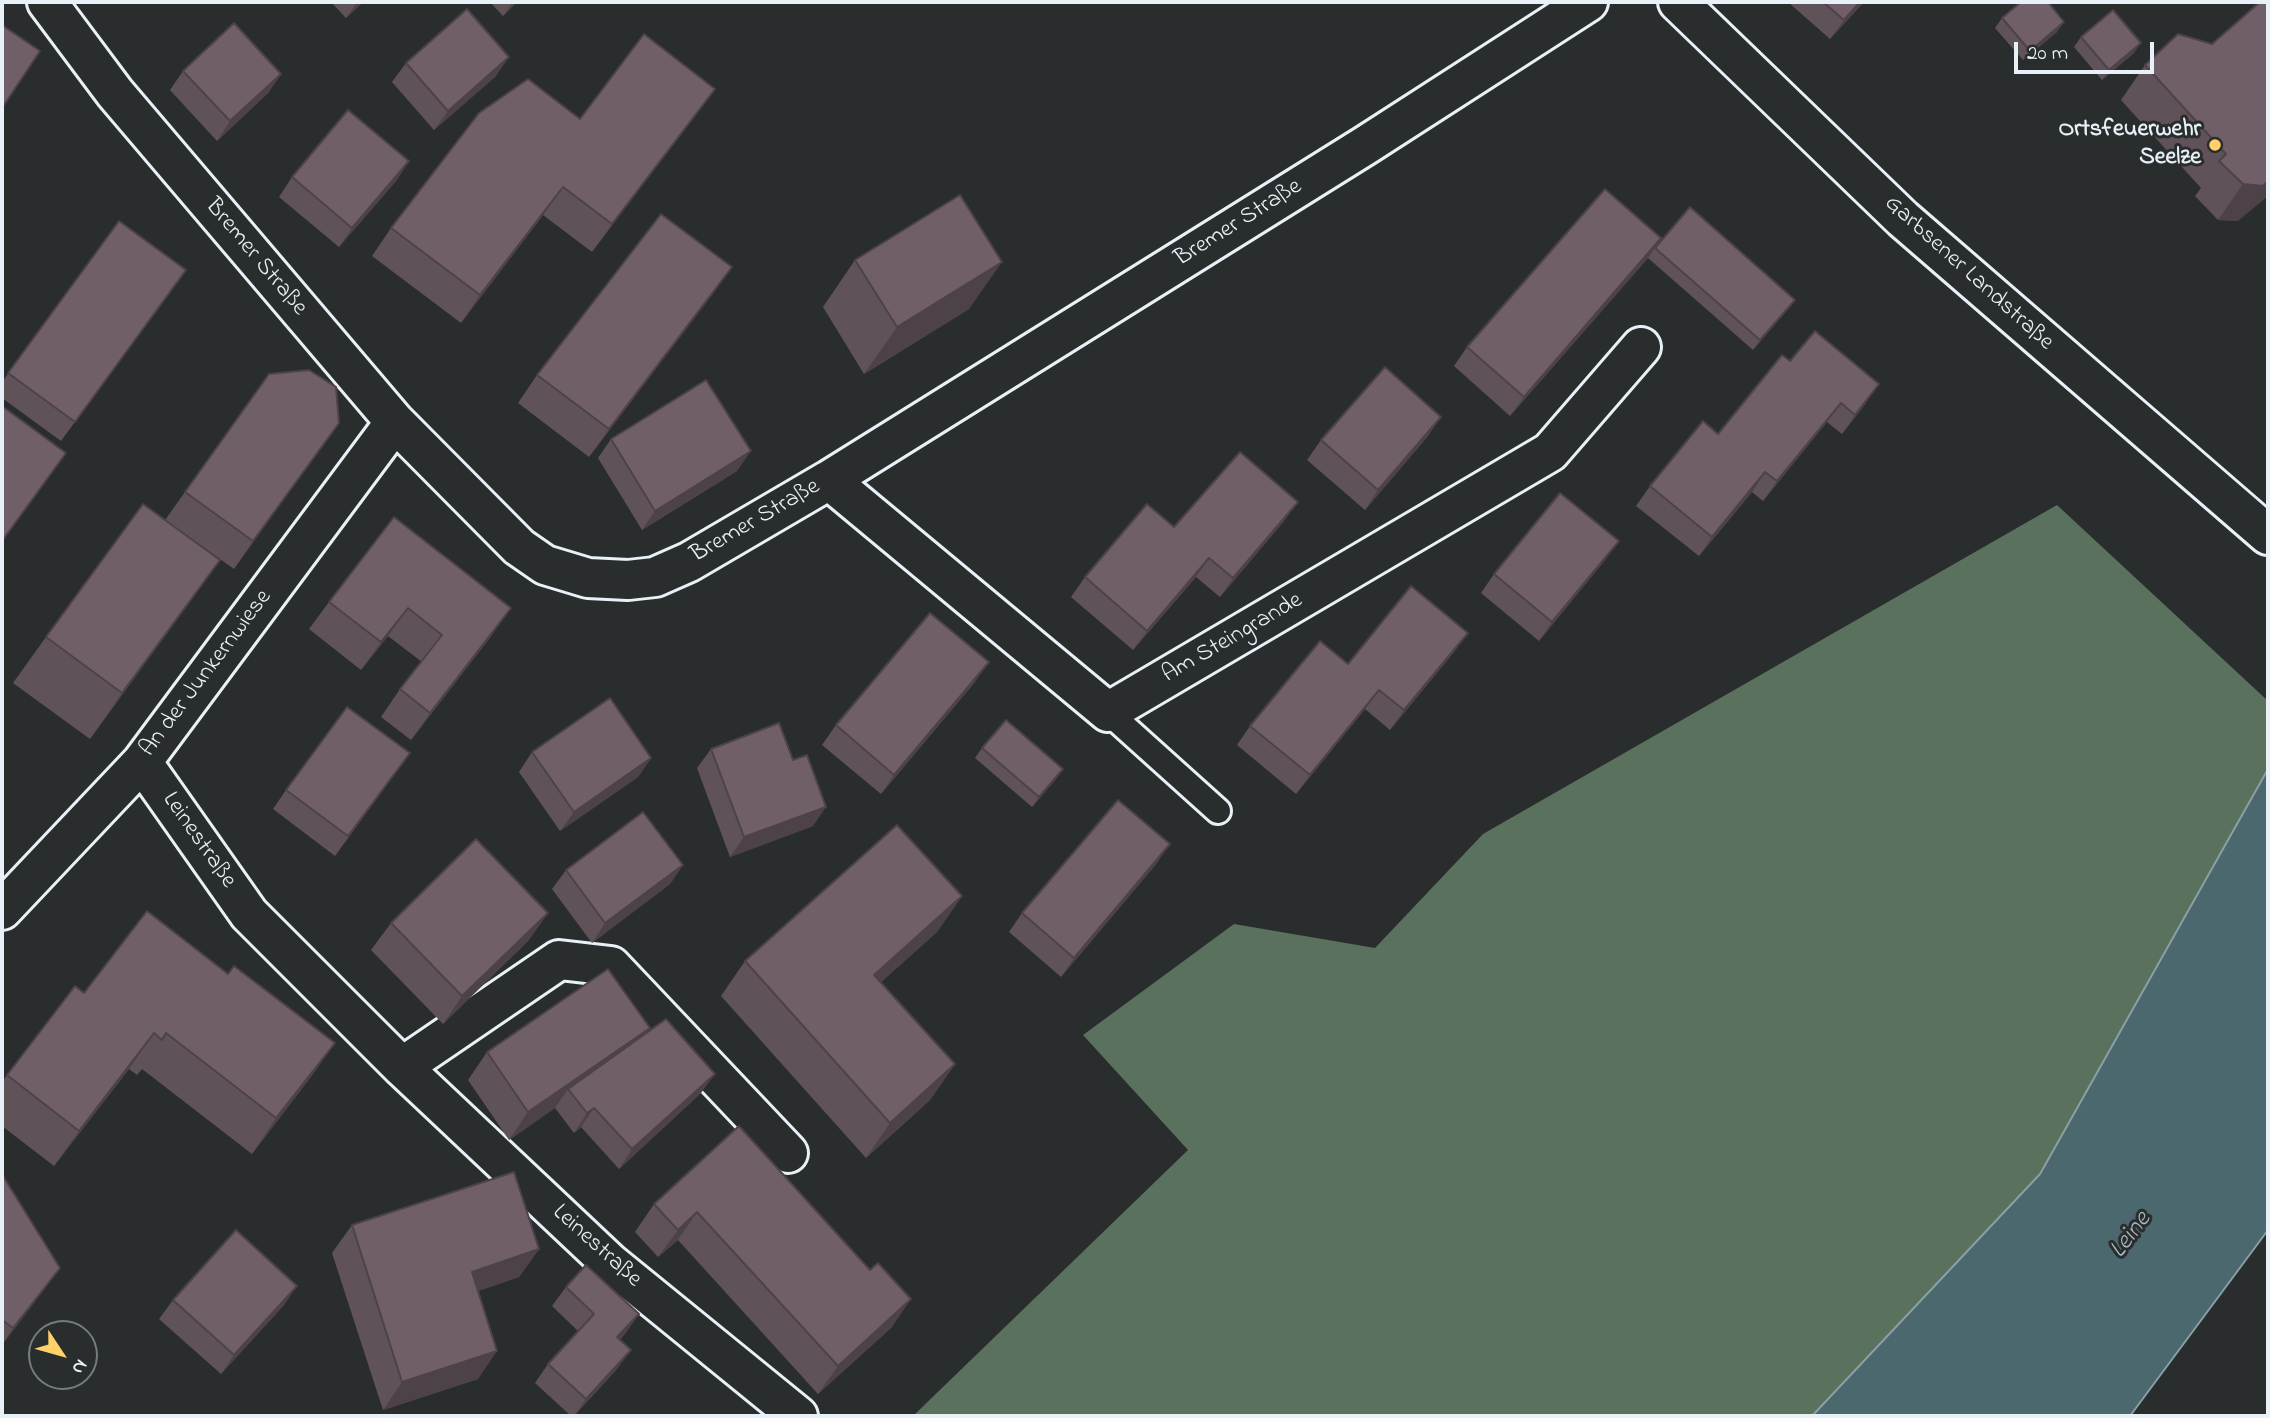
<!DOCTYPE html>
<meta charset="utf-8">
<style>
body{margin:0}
#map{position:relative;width:2270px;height:1418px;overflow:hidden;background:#2a2d2e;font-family:"Indie Flower",sans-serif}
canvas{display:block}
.frame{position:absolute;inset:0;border:4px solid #e8f1f8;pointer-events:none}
.north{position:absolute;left:28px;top:1320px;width:70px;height:70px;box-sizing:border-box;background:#2a2d2e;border:2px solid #767b7f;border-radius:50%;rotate:126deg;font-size:19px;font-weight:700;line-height:28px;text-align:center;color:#e8f1f8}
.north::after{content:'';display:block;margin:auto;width:24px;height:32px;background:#ffd166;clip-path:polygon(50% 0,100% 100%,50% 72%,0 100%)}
.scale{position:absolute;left:2014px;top:42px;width:140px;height:32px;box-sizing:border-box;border:4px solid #e8f1f8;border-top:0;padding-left:9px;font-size:21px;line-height:24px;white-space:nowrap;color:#e8f1f8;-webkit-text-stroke:5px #2a2d2e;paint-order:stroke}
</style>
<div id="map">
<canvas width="2270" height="1418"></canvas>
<div class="frame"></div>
<div class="north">N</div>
<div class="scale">20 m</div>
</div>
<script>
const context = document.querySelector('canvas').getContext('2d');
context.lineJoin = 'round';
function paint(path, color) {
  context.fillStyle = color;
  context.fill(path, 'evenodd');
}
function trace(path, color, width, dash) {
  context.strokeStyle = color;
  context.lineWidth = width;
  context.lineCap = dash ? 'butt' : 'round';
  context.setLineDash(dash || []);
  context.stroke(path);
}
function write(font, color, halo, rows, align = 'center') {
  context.font = font + ' "Indie Flower",sans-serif';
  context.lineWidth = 6;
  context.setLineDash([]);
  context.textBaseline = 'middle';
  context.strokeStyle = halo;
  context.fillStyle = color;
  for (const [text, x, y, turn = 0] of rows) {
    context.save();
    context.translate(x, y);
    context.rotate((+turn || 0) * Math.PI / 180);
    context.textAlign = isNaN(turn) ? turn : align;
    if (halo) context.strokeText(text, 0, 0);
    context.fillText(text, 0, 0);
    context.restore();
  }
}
const green = new Path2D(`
 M 2057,505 L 2268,701 L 2268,769 L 2040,1174 L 1812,1416 L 913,1416 L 1188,1150 L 1083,1035 L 1234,924 L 1375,948 L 1483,834 Z`);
const water = new Path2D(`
 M 2268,769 L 2268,1230 L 2130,1416 L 1812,1416 L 2040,1174 Z`);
const service = new Path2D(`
 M 1108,712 L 1218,811`);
const minor = new Path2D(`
 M 47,2 L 115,93 L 395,422 L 519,547 L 545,565 L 588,578 L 628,580 L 655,577 L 689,562 L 829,480 L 1366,145 L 1588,2
 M 829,480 L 1108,712 L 1550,452 L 1641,347
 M 142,762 L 249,914 L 402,1067 L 610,1263 L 798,1416
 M 2,910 L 142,762 L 395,422
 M 402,1067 L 559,960 L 611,966 L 788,1153`);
const secondary = new Path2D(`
 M 1678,2 L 1903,219 L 2268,535`);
const wall = new Path2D(`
 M 331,2 L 363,2 L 346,18 Z
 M 490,2 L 517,2 L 503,16 Z
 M 1788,2 L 1864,2 L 1830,39 Z
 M 2268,2 L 2238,221 L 2218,220 L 2195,196 L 2201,188 L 2121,100 L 2145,65 L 2212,44 Z
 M 2002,18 L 2057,32 L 2023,60 L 1995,28 Z
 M 2081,37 L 2134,53 L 2102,80 L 2074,47 Z
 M 406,63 L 496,76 L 434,130 L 392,82 Z
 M 183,71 L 281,74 L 268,93 L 217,141 L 170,90 Z
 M 695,116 L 592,252 L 543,215 L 461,323 L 372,256 L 391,228 L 580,119 Z
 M 409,161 L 396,181 L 339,247 L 279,197 L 292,177 Z
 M 119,221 L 186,270 L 61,441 L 2,398 L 2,382 Z
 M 1655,248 L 1795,300 L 1788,309 L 1753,350 L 1648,258 L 1510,416 L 1454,366 L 1467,347 Z
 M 855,260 L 969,309 L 864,374 L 823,307 Z
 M 732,267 L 712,295 L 589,457 L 518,403 L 537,375 Z
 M 1790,361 L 1866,403 L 1842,434 L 1827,422 L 1763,501 L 1752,492 L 1699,556 L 1636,506 L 1650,486 L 1718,434 Z
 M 269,374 L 319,450 L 234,569 L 165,520 Z
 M 1428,436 L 1365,510 L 1307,460 L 1321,440 Z
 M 611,439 L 737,471 L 642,530 L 598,458 Z
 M 394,517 L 492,635 L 411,740 L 381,717 L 400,689 L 422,662 L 388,636 L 361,670 L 309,629 L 329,602 Z
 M 1284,521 L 1220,597 L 1196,577 L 1133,650 L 1071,597 L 1085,577 L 1174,527 Z
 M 1605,560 L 1539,641 L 1481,593 L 1494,574 Z
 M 187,606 L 90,739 L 13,683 L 46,637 Z
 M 1468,633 L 1454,652 L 1390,730 L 1365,709 L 1296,794 L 1237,745 L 1250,726 L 1348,664 Z
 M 975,682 L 881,794 L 822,745 L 836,725 Z
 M 982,748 L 1056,779 L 1032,807 L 975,758 Z
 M 711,749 L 813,826 L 730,857 L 697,768 Z
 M 532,752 L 651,758 L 638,777 L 560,831 L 519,772 Z
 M 410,753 L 335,856 L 273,809 L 286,790 Z
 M 1157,863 L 1061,977 L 1009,932 L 1022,913 Z
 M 683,865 L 670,884 L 592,943 L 552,889 L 566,870 Z
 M 962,896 L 937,932 L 881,982 L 955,1064 L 930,1100 L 866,1158 L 721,996 L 745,961 Z
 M 548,913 L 528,941 L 443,1024 L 371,950 L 391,923 Z
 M 228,974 L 335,1043 L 310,1078 L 252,1154 L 142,1069 L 137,1075 L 129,1069 L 54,1166 L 2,1126 L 2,1082 L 7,1075 L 84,993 Z
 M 650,1028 L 646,1034 L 701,1093 L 619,1169 L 581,1127 L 574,1133 L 555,1108 L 509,1140 L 468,1080 L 487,1052 Z
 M 739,1126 L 892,1327 L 818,1394 L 678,1240 L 658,1257 L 635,1232 L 654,1204 Z
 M 2,1176 L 46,1287 L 2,1345 Z
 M 352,1225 L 539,1249 L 519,1277 L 478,1291 L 478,1379 L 383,1410 L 332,1253 Z
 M 566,1287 L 639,1314 L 620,1340 L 617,1369 L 574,1416 L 571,1416 L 535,1383 L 548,1364 L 578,1331 L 552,1306 Z
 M 173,1300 L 284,1305 L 221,1374 L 159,1319 Z`);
const shadedWall = new Path2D(`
 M 357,2 L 363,2 L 346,18 Z
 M 513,2 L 517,2 L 503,16 Z
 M 1860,2 L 1864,2 L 1830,39 L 1844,20 Z
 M 2064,22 L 2057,32 L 2023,60 L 2030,51 Z
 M 2141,43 L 2134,53 L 2102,80 L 2109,70 Z
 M 509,57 L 496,76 L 434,130 L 448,111 Z
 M 281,74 L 268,93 L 217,141 L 230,121 Z
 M 715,89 L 695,116 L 592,252 L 612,224 Z
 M 409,161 L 396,181 L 339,247 L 352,228 Z
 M 2268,181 L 2268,196 L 2238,221 L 2218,220 L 2243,184 Z
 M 563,187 L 543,215 L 461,323 L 480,295 Z
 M 1661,238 L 1648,258 L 1510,416 L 1524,397 Z
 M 1002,262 L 969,309 L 864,374 L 897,327 Z
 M 732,267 L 712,295 L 589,457 L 609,429 Z
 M 1795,300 L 1788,309 L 1753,350 L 1760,340 Z
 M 1879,384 L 1866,403 L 1842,434 L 1855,415 Z
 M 1841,403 L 1827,422 L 1763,501 L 1777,481 Z
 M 1441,417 L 1428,436 L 1365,510 L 1378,490 Z
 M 339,423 L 319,450 L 234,569 L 253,541 Z
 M 751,451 L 737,471 L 642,530 L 655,511 Z
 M 1765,472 L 1752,492 L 1699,556 L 1712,537 Z
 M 1298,502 L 1284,521 L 1220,597 L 1233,578 Z
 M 1619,541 L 1605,560 L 1539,641 L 1552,622 Z
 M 1209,558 L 1196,577 L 1133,650 L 1147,631 Z
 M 220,560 L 187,606 L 90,739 L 122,693 Z
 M 408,608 L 388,636 L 361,670 L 381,642 Z
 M 511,608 L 492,635 L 411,740 L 430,713 Z
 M 1468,633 L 1454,652 L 1390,730 L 1404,710 Z
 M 989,662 L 975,682 L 881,794 L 894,775 Z
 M 1379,690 L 1365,709 L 1296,794 L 1310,775 Z
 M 651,758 L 638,777 L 560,831 L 574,812 Z
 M 1063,769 L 1056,779 L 1032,807 L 1039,797 Z
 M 826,807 L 813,826 L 730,857 L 744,837 Z
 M 1170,844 L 1157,863 L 1061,977 L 1074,958 Z
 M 683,865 L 670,884 L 592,943 L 605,923 Z
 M 962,896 L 937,932 L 850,1010 L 874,975 Z
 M 548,913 L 528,941 L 443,1024 L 462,996 Z
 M 650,1028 L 630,1056 L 568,1089 L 555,1108 L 509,1140 L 528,1112 Z
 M 154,1033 L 129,1069 L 54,1166 L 79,1131 Z
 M 335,1043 L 310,1078 L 252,1154 L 276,1118 Z
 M 955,1064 L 930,1100 L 866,1158 L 890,1123 Z
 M 715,1074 L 701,1093 L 619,1169 L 632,1149 Z
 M 594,1108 L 581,1127 L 574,1133 L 587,1113 Z
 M 697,1212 L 678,1240 L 658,1257 L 678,1230 Z
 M 539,1249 L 519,1277 L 452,1300 L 472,1272 Z
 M 60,1268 L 46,1287 L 2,1345 L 13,1328 Z
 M 297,1286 L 284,1305 L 221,1374 L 234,1355 Z
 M 911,1299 L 892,1327 L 818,1394 L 838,1366 Z
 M 639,1314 L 625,1334 L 604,1357 L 617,1337 Z
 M 631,1350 L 617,1369 L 574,1416 L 586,1399 Z
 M 497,1351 L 478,1379 L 383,1410 L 402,1382 Z`);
const building = new Path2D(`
 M 1823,2 L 1860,2 L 1844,20 Z
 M 2021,2 L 2048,2 L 2064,22 L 2030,51 L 2002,18 Z
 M 2260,2 L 2268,2 L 2268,181 L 2263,186 L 2243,184 L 2219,161 L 2226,154 L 2145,65 L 2178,34 L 2212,44 Z
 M 467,9 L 509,57 L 448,111 L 406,63 Z
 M 2113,10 L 2141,43 L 2109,70 L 2081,37 Z
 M 234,23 L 281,74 L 230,121 L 183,71 Z
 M 2,25 L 40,51 L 2,108 Z
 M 644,34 L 715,89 L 612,224 L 563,187 L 480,295 L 391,228 L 479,113 L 528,79 L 580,119 Z
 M 348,110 L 409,161 L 352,228 L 292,177 Z
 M 1605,189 L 1661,238 L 1524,397 L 1467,347 Z
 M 960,195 L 1002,262 L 897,327 L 855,260 Z
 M 1690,207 L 1795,300 L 1760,340 L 1655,248 Z
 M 661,214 L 732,267 L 609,429 L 537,375 Z
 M 119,221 L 186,270 L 75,422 L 8,373 Z
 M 1815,331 L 1879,384 L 1855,415 L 1841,403 L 1777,481 L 1765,472 L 1712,537 L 1650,486 L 1703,421 L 1718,434 L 1782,355 L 1790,361 Z
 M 1385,367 L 1441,417 L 1378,490 L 1321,440 Z
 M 309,370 L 336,387 L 339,423 L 253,541 L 185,492 L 269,374 Z
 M 706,380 L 751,451 L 655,511 L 611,439 Z
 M 2,406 L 66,453 L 2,541 Z
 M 1240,452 L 1298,502 L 1233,578 L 1209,558 L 1147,631 L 1085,577 L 1147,504 L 1174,527 Z
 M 1560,493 L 1619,541 L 1552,622 L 1494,574 Z
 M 143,504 L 220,560 L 122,693 L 46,637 Z
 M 394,517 L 511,608 L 430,713 L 400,689 L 442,635 L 408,608 L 381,642 L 329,602 Z
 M 1411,586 L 1468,633 L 1404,710 L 1379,690 L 1310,775 L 1250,726 L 1320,641 L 1348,664 Z
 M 930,613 L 989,662 L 894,775 L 836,725 Z
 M 610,698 L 651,758 L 574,812 L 532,752 Z
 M 347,707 L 410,753 L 348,836 L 286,790 Z
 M 1006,720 L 1063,769 L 1039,797 L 982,748 Z
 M 779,723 L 793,760 L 807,755 L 826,807 L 744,837 L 711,749 Z
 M 1118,800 L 1170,844 L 1074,958 L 1022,913 Z
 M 643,812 L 683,865 L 605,923 L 566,870 Z
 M 897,825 L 962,896 L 874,975 L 955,1064 L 890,1123 L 745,961 Z
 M 476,839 L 548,913 L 462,996 L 391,923 Z
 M 147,911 L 228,974 L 234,966 L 335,1043 L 276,1118 L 166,1033 L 162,1040 L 154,1033 L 79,1131 L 7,1075 L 75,986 L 84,993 Z
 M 608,969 L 650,1028 L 528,1112 L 487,1052 Z
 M 666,1019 L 715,1074 L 632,1149 L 594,1108 L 587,1113 L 568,1089 Z
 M 739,1126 L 870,1270 L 878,1263 L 911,1299 L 838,1366 L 697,1212 L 678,1230 L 654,1204 Z
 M 514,1172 L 539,1249 L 472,1272 L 497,1351 L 402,1382 L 352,1225 Z
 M 2,1176 L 3,1176 L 60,1268 L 13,1328 L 2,1320 Z
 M 236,1230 L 297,1286 L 234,1355 L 173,1300 Z
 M 586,1265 L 639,1314 L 617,1337 L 631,1350 L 586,1399 L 548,1364 L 594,1314 L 566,1287 Z`);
const markers = [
 [2215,145,7,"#ffd166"]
];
const poiNames = [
 ["Ortsfeuerwehr",2201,131],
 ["Seelze",2201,159]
];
const streetNames = [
 ["Bremer Straße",1239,224,-32],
 ["Bremer Straße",255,258,50],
 ["Garbsener Landstraße",1968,274,42],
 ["Bremer Straße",756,522,-30],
 ["Am Steingrande",1233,639,-30],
 ["An der Junkernwiese",207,674,-53],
 ["Leinestraße",198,841,55],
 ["Leinestraße",596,1247,42]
];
const waterNames = [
 ["Leine",2132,1236,-53]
];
paint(green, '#5a715d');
paint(water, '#4b686f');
trace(water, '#8a9fa6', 2);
trace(service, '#e8f1f8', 30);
trace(minor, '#e8f1f8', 44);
trace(secondary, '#e8f1f8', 44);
trace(service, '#2a2d2e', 24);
trace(minor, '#2a2d2e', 38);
trace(secondary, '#2a2d2e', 38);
paint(wall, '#605259');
paint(shadedWall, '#4e4249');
paint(building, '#705f68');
trace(building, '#4e4249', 2);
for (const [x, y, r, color] of markers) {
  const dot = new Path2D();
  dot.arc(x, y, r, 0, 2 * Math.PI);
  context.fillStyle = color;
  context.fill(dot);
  trace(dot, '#2a2d2e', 2.5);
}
write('bold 24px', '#e8f1f8', '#2a2d2e', poiNames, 'right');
write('24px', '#e8f1f8', '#2a2d2e', streetNames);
write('italic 26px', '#a9bac1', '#2a2d2e', waterNames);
</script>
